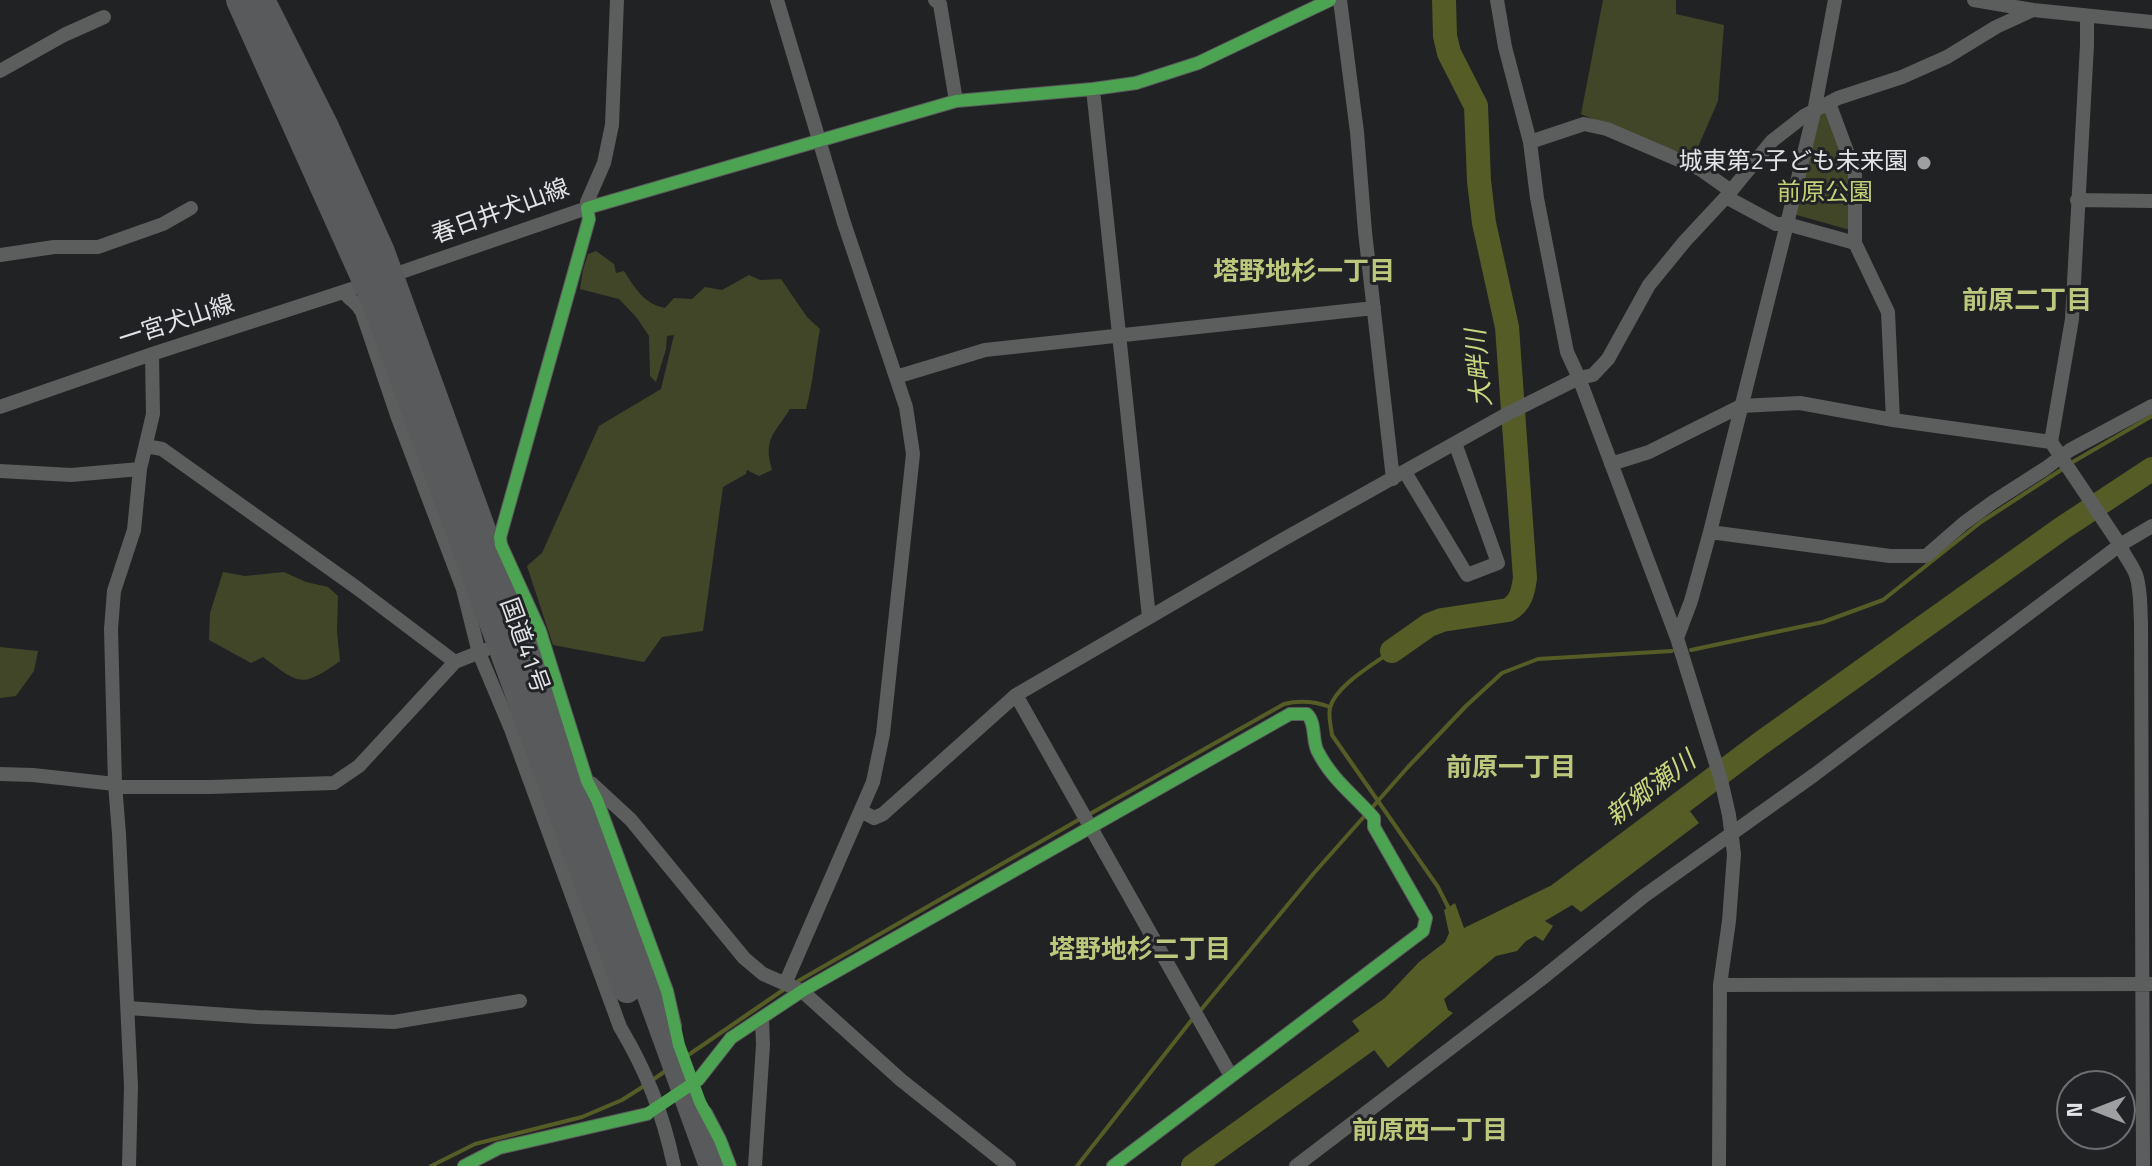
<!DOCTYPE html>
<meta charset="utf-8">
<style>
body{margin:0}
#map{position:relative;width:2152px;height:1166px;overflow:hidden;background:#212224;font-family:"Titillium Web",sans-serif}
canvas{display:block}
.north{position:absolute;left:2056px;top:1070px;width:80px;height:80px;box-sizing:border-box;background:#202225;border:2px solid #6e6f72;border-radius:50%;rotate:270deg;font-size:22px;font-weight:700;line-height:32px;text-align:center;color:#e2e3e5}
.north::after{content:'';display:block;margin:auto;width:28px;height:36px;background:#9e9fa1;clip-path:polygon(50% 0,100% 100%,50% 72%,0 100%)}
</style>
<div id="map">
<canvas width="2152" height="1166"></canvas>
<div class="north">N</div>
</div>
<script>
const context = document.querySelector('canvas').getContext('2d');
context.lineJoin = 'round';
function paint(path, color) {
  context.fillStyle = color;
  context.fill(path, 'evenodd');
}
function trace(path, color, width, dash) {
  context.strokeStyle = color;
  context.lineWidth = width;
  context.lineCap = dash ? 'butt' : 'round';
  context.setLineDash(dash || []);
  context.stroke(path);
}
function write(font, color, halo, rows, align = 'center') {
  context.font = font + ' "Titillium Web","Noto Sans JP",sans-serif';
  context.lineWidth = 6;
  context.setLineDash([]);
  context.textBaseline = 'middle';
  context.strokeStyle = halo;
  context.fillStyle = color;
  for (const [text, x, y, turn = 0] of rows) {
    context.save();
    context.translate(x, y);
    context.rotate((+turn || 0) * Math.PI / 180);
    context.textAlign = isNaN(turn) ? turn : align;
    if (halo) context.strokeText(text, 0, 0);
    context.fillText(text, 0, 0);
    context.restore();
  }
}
const green = new Path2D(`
 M 1603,0 L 1676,0 L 1676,14 L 1724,25 L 1718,101 L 1694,156 L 1644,142 L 1581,114 Z
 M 1827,110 L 1851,178 L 1850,230 L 1793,214 L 1817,114 Z
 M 596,251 L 614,264 L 616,273 L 624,271 C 635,288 644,304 665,308 L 674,298 L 692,299 L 705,287 L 722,290 L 749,275 L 760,280 L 781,279 L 807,317 L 820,329 C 815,356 813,383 806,409 L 790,409 C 774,435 763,438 772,470 L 759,476 L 747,470 L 746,474 L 723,487 L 703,631 L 662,637 L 644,662 L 553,645 L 527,566 L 542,553 L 599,426 L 661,389 L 674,335 L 667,336 L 666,349 L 656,382 L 650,376 L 649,336 L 637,318 L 619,299 L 580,289 L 583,270 L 588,254 Z
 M 223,572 L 245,576 L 284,572 L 306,582 L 328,587 L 338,596 L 337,632 L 340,661 C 302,688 300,685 263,657 L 251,663 L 209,640 L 210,613 Z
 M 0,647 L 38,651 L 34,671 L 16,696 L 0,698 Z`);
const water = new Path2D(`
 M 1689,810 L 1699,823 L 1581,912 L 1572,905 L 1545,921 L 1553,926 L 1543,941 L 1535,936 L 1526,941 L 1517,951 L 1496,956 L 1444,999 L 1448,1010 L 1453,1013 L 1388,1068 L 1352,1021 L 1385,998 L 1419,962 L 1445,942 L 1449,933 L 1444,910 L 1455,903 L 1464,928 L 1550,886 L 1568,894 L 1606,868 L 1630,846 Z`);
const stream = new Path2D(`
 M 2071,463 L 2152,416
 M 1691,650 L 1823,622 L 1883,600 L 1981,522 L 2064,468
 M 1392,651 C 1374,664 1335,686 1330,708 C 1328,717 1331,726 1332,735 L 1438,887 L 1450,911
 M 1088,815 L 1284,704 C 1300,700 1314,701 1330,707
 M 793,984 L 1080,819
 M 1200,1011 L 1314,873 L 1408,767 L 1466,706 L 1502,673 L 1538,659 L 1672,651
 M 684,1058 L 786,988
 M 651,1081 L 667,1070
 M 431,1166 L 475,1144 L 582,1117 L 622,1100 L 644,1086
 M 1077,1166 L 1194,1017`);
const river = new Path2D(`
 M 1392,651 L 1429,625 L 1442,620 L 1508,610 C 1521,603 1523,592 1525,578 L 1507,327 L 1484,223 L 1479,181 L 1476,106 L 1449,53 L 1445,36 L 1444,0
 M 1537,911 L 1761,743 L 2061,529 L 2152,469
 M 1193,1166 L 1394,1021`);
const street = new Path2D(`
 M 777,0 L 844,223 L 906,407 L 913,454 L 883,734 L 873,782 L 785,984
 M 935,0 L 940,4 L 956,101
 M 1340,0 L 1357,132 L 1365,232 L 1393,479
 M 1497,0 L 1505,47 L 1530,142 L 1537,198 L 1567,352 L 1579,378 L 1677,638 L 1721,780 L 1729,815 L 1734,854 L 1729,921 L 1720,985 L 1719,1166
 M 1974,0 L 2033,10 L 2152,22
 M 2087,17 L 2087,45 L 2072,319 L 2051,442 L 2120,545 C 2124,556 2132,564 2136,575 C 2141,589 2140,607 2141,622 L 2143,1166
 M 0,71 L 64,35 L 104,17
 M 1093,89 L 1149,617
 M 1829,103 L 1855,173 L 1855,243 L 1888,312 L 1893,420
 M 1530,142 L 1584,124 L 1607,129 L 1700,169 L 1731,191
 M 1726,197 L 1772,141 L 1804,116 L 1838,98 L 1902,77 L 1947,57 L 1996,27 L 2033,10
 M 2077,200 L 2152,201
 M 0,255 L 54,247 L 98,247 L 163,224 L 191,208
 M 387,277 L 587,208 L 587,202 L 604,163 L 612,125 L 617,0
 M 345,292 C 350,302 355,299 362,312 L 398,418 L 463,589 L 479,653 L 511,729 L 620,1027 C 647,1072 663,1114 674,1166
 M 896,377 L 985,350 L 1374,308
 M 0,407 L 152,354 L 352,289
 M 146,446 L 162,449 L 357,588 L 455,662
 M 1611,464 L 1649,452 L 1741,406 L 1800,403 L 1893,420 L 2051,442
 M 0,471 L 71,475 L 140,469
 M 1405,472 L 1467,575 L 1498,563 L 1455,443
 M 1710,532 L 1890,556 L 1926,556 L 1964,523 L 1993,502 L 2046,468 L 2070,450 L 2152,406
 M 1677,638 L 1691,601 L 1710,532 L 1787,224 L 1814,112 L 1835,0
 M 1016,695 L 1231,1076
 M 0,774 L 33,775 L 115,784 L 120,787 L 210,787 L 334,783 L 359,766 L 455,662 L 485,650
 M 591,783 L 631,820 L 744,958 L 763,974 L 802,991 L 901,1080 L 1009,1166
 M 861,811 L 874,818 L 883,814 L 1016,695 L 1282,540 L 1505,415 L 1579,378 L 1593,375 L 1608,359 L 1649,285 L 1685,241 L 1726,197 L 1776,224 L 1787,224 L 1855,243
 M 1720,985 L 2152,984
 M 128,1008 L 257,1017 L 394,1022 L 520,1001
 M 675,1026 L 667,991 L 597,800 L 587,781 L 540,631 L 501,545 L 500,537 L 589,219 L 587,208 L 956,101 L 1093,89 L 1136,83 L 1198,63 L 1330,0
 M 698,1080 L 731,1038 L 802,991 L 1290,714 L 1307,714 C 1316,723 1312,738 1317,750 C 1332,780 1353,794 1374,818 L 1374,827 L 1426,918 L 1423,931 L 1113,1166
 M 706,1113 L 720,1140 L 730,1166
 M 129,1166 L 131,1086 L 119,834 L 115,784 L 111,629 L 114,591 L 134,530 L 140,469 L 153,414 L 152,354
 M 464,1166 L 499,1148 L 647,1114
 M 755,1166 L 763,1045 L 762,1018
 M 1296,1166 L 1540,980 L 1644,896 L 1814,775 L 2120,545 L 2152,526`);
const highway = new Path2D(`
 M 240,0 L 377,305 L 627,989
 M 261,0 L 324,125 L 381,252 L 713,1166`);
const cycleway = new Path2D(`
 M 464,1166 L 499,1148 L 647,1114 L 698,1080 L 731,1038 L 802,991 L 1290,714 L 1307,714 C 1316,723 1312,738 1317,750 C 1332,780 1353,794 1374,818 L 1374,827 L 1426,918 L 1423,931 L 1113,1166
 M 730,1166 L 720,1140 L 700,1102 L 679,1045 L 667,991 L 597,800 L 587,781 L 540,631 L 501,545 L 500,537 L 589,219 L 587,208 L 956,101 L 1093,89 L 1136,83 L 1198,63 L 1330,0`);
const markers = [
 [1924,163,8,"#9e9fa1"]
];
const poiNames = [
 ["城東第2子ども未来園",1908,163]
];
const parkNames = [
 ["前原公園",1825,194]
];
const streetNames = [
 ["春日井犬山線",501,213,-20],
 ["一宮犬山線",177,323,-18],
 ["国道41号",523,646,70]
];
const neighbourhoodNames = [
 ["塔野地杉一丁目",1304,274],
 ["前原二丁目",2027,303],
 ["前原一丁目",1511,770],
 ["塔野地杉二丁目",1140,952],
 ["前原西一丁目",1430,1133]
];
const waterNames = [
 ["大畔川",1481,368,-95],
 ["新郷瀬川",1652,790,-37]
];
paint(green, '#424628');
paint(water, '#565c26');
trace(stream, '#565c26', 4);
trace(river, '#565c26', 24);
trace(street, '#5c5d5d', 14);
trace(highway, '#595a5b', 28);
trace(cycleway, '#4ca352', 12);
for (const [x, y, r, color] of markers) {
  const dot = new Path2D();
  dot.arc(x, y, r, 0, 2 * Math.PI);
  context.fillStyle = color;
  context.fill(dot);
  trace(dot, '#202225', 3);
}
write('24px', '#e2e3e5', '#202225', poiNames, 'right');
write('24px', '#c4d078', '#202225', parkNames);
write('24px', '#e2e3e5', '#202225', streetNames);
write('bold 26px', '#bdc87c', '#202225', neighbourhoodNames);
write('italic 26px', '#cbd77f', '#202225', waterNames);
</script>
